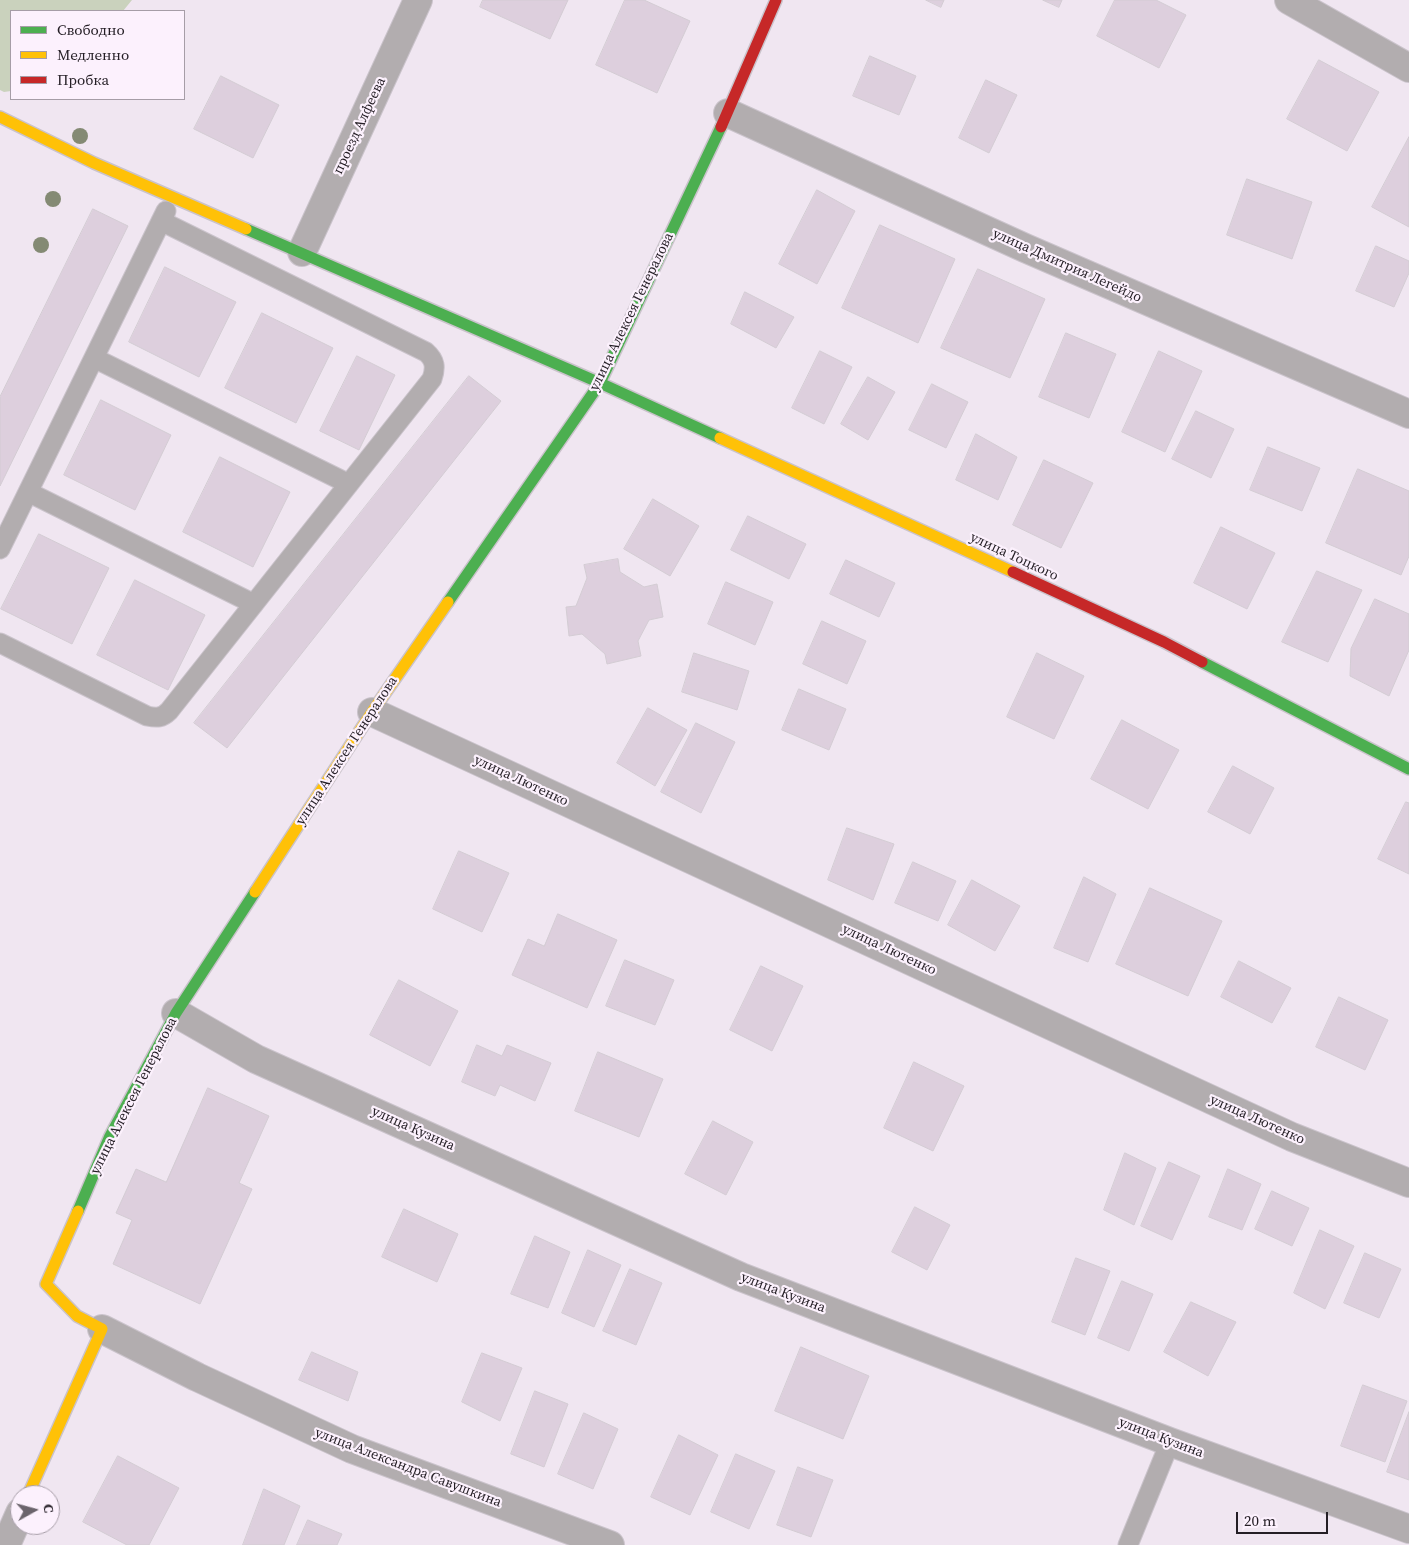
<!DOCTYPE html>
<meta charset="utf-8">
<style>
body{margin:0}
#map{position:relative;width:1409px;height:1545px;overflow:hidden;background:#f0e6f1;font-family:"Source Serif 4",serif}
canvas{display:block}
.legend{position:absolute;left:10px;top:10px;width:175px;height:90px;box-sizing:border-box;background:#fcf1fd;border:1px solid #a69da7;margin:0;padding:6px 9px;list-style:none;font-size:15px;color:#241e25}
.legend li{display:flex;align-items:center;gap:10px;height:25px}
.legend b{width:25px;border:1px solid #a69da7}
.north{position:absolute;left:10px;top:1485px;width:50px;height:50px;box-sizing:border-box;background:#fcf1fd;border:1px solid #a69da7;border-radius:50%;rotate:83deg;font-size:14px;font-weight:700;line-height:20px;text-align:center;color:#241e25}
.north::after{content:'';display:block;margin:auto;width:18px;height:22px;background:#6b646c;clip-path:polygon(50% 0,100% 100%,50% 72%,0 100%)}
.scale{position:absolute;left:1236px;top:1512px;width:92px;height:22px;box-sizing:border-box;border:2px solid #241e25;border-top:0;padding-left:6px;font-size:15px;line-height:18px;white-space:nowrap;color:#241e25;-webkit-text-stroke:4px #fcf1fd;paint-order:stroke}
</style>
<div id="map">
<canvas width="1409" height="1545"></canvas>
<ul class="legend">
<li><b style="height:6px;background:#4caf50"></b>Свободно</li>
<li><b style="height:6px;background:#ffc107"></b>Медленно</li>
<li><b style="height:6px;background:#c62828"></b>Пробка</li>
</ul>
<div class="north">С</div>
<div class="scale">20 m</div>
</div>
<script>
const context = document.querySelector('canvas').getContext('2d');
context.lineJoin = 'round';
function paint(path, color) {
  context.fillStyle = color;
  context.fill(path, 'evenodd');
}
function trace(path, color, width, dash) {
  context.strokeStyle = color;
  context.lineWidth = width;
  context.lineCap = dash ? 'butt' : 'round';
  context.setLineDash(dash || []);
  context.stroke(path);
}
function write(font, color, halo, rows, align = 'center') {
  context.font = font + ' "Source Serif 4",serif';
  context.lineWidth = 4.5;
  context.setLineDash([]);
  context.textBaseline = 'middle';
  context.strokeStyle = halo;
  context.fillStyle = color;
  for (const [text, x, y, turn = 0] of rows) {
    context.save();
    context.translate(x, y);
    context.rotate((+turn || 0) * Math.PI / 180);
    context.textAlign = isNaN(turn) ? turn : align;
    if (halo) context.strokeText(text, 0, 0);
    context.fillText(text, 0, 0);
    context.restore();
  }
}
const green = new Path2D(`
 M 0,0 L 132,0 L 123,11 L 11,11 L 11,91 L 4,92 L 0,90 Z`);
const building = new Path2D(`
 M 483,0 L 568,0 L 550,39 L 480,7 Z
 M 625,0 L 644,0 L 690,21 L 657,93 L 596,65 Z
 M 926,0 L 944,0 L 941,7 Z
 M 1043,0 L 1062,0 L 1059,7 Z
 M 1115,0 L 1156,0 L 1186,15 L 1159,68 L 1097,36 Z
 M 870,56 L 916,76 L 899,115 L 853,96 Z
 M 1319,60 L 1379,92 L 1347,151 L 1287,119 Z
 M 221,76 L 279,105 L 253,158 L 194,129 Z
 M 986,80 L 1017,95 L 989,153 L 959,138 Z
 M 1409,137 L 1409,227 L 1372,207 Z
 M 1247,179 L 1312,202 L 1292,259 L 1227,235 Z
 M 817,190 L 855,211 L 817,284 L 779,264 Z
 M 93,209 L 128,226 L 0,486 L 0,397 Z
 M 880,225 L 955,259 L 918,343 L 842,308 Z
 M 1376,246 L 1409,261 L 1409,273 L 1394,307 L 1356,291 Z
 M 165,267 L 236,302 L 199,377 L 129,342 Z
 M 978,269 L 1045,299 L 1010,378 L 941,348 Z
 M 745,292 L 794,317 L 776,348 L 731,324 Z
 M 262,313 L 333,348 L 296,423 L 225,388 Z
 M 1066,333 L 1116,354 L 1089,418 L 1039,397 Z
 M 820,351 L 852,367 L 824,424 L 792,408 Z
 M 1159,351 L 1202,371 L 1165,452 L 1122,432 Z
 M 357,356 L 395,375 L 359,450 L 320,431 Z
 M 469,376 L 501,401 L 227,748 L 194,723 Z
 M 868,377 L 895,392 L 868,440 L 841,424 Z
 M 932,384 L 968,402 L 946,448 L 909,430 Z
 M 101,400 L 171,435 L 135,510 L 64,475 Z
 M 1196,411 L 1234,429 L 1211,478 L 1172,459 Z
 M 976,434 L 1017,457 L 998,500 L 956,480 Z
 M 1268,447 L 1320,468 L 1302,511 L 1250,490 Z
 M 220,457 L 290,492 L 253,567 L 183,532 Z
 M 1044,460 L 1093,483 L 1061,548 L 1013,525 Z
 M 1358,469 L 1409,491 L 1409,556 L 1401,575 L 1326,543 Z
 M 653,499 L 699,526 L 670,576 L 624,549 Z
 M 748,516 L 806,544 L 789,579 L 731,550 Z
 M 1221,527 L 1275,553 L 1247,609 L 1194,583 Z
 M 39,534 L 109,568 L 72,644 L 1,609 Z
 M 618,559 L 620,572 L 644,587 L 657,584 L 663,617 L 649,620 L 638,641 L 641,656 L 607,664 L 605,654 L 582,634 L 569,636 L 566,607 L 576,606 L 587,578 L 584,565 Z
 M 846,560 L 895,583 L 879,617 L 830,594 Z
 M 1317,571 L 1362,590 L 1328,662 L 1282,642 Z
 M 135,580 L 205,615 L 168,690 L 97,655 Z
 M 726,582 L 773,602 L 755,645 L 708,624 Z
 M 1375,599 L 1409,614 L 1409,650 L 1389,696 L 1350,676 L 1351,649 Z
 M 822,621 L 866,641 L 847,684 L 803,664 Z
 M 694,653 L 749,671 L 737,710 L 682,692 Z
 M 1037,653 L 1084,676 L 1054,739 L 1007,717 Z
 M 799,689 L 846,709 L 829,750 L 782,730 Z
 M 648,708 L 687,730 L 655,786 L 617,763 Z
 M 1122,720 L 1179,750 L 1148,809 L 1091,779 Z
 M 696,723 L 735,742 L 701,813 L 661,792 Z
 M 1233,766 L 1274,788 L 1250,834 L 1208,812 Z
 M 1406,802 L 1409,803 L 1409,874 L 1378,859 Z
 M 847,828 L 894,844 L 873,900 L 828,880 Z
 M 459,851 L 509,873 L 482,932 L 433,909 Z
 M 913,862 L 956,881 L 938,921 L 895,903 Z
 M 1084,877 L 1116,894 L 1088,962 L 1054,948 Z
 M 972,880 L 1020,906 L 995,951 L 948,925 Z
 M 1150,888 L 1222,921 L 1188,996 L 1116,964 Z
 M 558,914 L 617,940 L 587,1008 L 512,975 L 528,939 L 544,946 Z
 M 625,960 L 674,980 L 655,1025 L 606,1006 Z
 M 1239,961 L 1291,988 L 1272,1023 L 1221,997 Z
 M 761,966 L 803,986 L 772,1051 L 730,1030 Z
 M 399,980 L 458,1011 L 430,1066 L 370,1035 Z
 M 1339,997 L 1388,1020 L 1365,1070 L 1316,1047 Z
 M 477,1045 L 502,1056 L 507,1045 L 551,1063 L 535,1101 L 500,1085 L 495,1096 L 462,1082 Z
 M 598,1052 L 663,1079 L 639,1137 L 575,1111 Z
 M 914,1062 L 964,1086 L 933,1151 L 884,1128 Z
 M 208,1088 L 269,1116 L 239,1183 L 252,1189 L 200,1304 L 113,1264 L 132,1220 L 116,1213 L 136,1169 L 166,1182 Z
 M 713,1121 L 753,1142 L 726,1195 L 685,1174 Z
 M 1125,1153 L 1156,1168 L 1134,1225 L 1104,1210 Z
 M 1169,1162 L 1200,1176 L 1172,1240 L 1141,1226 Z
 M 1228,1169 L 1261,1184 L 1242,1230 L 1209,1217 Z
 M 1272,1191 L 1309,1208 L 1292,1246 L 1255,1229 Z
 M 915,1207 L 950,1225 L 927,1270 L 892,1252 Z
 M 404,1209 L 458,1234 L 437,1282 L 382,1257 Z
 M 1320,1230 L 1354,1246 L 1325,1309 L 1294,1293 Z
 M 535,1236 L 570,1252 L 548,1308 L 511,1294 Z
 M 588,1250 L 621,1265 L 594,1327 L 562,1313 Z
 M 1365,1253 L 1401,1269 L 1379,1318 L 1344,1303 Z
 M 1076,1258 L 1110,1271 L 1085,1335 L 1052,1322 Z
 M 630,1269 L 662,1283 L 636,1345 L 603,1331 Z
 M 1122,1281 L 1153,1294 L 1129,1351 L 1098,1338 Z
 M 1191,1302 L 1236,1322 L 1208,1376 L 1164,1352 Z
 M 801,1347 L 869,1376 L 843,1439 L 775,1411 Z
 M 312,1352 L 358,1372 L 348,1401 L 299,1380 Z
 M 482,1353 L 522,1368 L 500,1421 L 462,1402 Z
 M 1363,1385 L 1407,1401 L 1385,1462 L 1341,1446 Z
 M 535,1391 L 568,1404 L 544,1467 L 511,1454 Z
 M 1409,1412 L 1409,1480 L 1387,1472 Z
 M 584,1413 L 618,1429 L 593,1489 L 558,1474 Z
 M 679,1435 L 718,1455 L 690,1515 L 651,1497 Z
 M 736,1454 L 775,1471 L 749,1529 L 711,1512 Z
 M 118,1456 L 179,1488 L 149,1545 L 127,1545 L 83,1522 Z
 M 798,1467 L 833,1480 L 811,1537 L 777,1525 Z
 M 264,1489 L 300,1506 L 284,1545 L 243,1545 Z
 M 308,1520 L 342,1534 L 337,1545 L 297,1545 Z`);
const lane = new Path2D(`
 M 94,358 L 349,484
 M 28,492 L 254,604
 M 0,549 L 166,211
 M 0,643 L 147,716 C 157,718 162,718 169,711 L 432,379 C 436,367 435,360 426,352 L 161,221
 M 1128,1545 L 1170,1442`);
const street = new Path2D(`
 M 1289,0 L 1409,68
 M 728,113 L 1025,248 L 1409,414
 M 302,252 L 418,0
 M 372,712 L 1292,1137 L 1409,1183
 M 176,1013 L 256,1059 L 741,1277 L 1170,1442 L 1409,1529
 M 102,1329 L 197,1377 L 352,1449 L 610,1545
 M 6,1545 L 20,1513`);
const fast = new Path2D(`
 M 246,229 L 600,383 L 720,438
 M 448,602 L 600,383 L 721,127
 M 1202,662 L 1409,769
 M 78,1211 L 110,1136 L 176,1013 L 255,892`);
const slow = new Path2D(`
 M 0,117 L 94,163 L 246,229
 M 720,438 L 1013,572
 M 255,892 L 372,712 L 448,602
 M 28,1495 L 102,1329 L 77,1316 L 46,1284 L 78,1211`);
const jam = new Path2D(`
 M 721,127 L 776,0
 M 1013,572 L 1164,642 L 1202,662`);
const trees = [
 [80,136],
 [53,199],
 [41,245]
];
const streetNames = [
 ["проезд Алфеева",360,126,-65],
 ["улица Дмитрия Легейдо",1067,266,24],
 ["улица Алексея Генералова",632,312,-64],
 ["улица Тоцкого",1014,557,25],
 ["улица Алексея Генералова",347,751,-57],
 ["улица Лютенко",521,781,25],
 ["улица Лютенко",889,950,25],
 ["улица Алексея Генералова",134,1096,-63],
 ["улица Лютенко",1257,1120,24],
 ["улица Кузина",413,1129,24],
 ["улица Кузина",783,1293,21],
 ["улица Кузина",1161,1438,21],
 ["улица Александра Савушкина",408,1468,21]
];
paint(green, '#cad2bd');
paint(building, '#ddcfdd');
trace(building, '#d3ccd3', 1);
trace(lane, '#cac3cb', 21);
trace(street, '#cac3cb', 30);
trace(fast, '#cac3cb', 14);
trace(slow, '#cac3cb', 14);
trace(jam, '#cac3cb', 14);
trace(lane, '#b2adaf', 19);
trace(street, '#b2adaf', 28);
trace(fast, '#4caf50', 11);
trace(slow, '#ffc107', 11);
trace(jam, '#c62828', 11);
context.fillStyle = '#848a74';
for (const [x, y] of trees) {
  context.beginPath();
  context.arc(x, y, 8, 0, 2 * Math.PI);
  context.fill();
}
write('14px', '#241e25', '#fcf1fd', streetNames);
</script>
